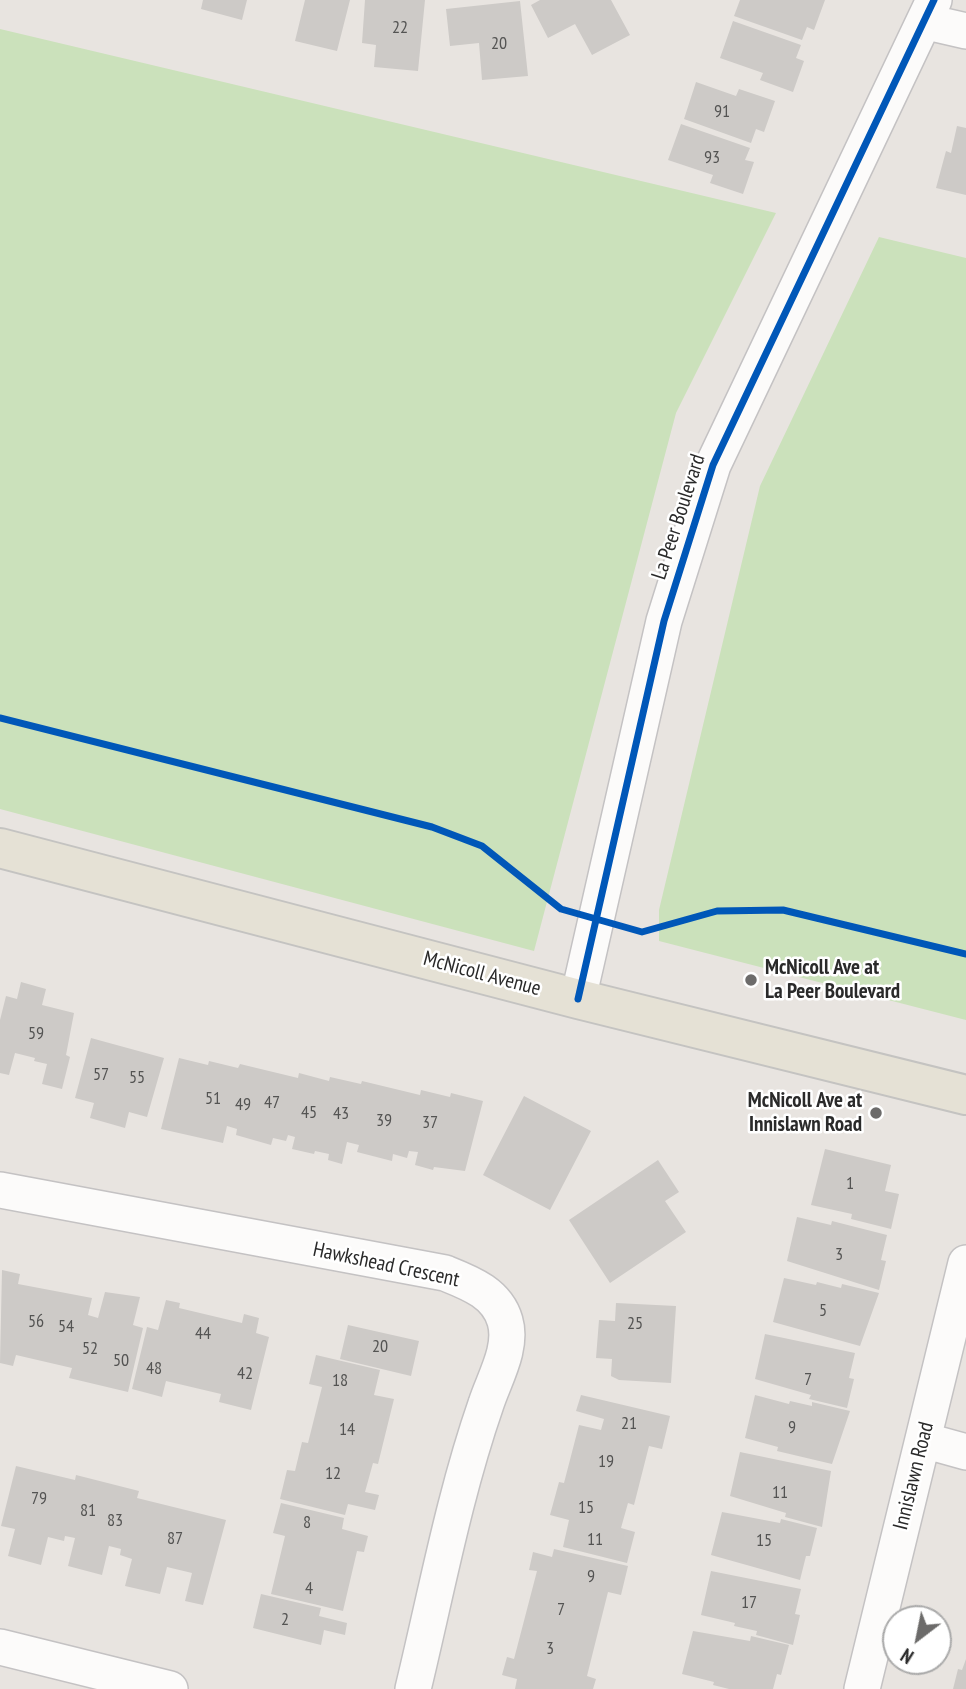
<!DOCTYPE html>
<style>
body{margin:0}
#map{position:relative;width:966px;height:1689px;overflow:hidden;background:#e8e4e0;font-family:"PT Sans Narrow",sans-serif}
canvas{display:block}
.north{position:absolute;left:882px;top:1605px;width:70px;height:70px;box-sizing:border-box;background:#fff;border:2px solid #aaa;border-radius:50%;rotate:212deg;font-size:19px;font-weight:700;line-height:28px;text-align:center;color:#2a2a2a}
.north::after{content:'';display:block;margin:auto;width:24px;height:32px;background:#6c6b6a;clip-path:polygon(50% 0,100% 100%,50% 72%,0 100%)}
</style>
<div id="map">
<canvas width="966" height="1689"></canvas>
<div class="north">N</div>
</div>
<script>
const context = document.querySelector('canvas').getContext('2d');
context.lineJoin = 'round';
function paint(path, color) {
  context.fillStyle = color;
  context.fill(path, 'evenodd');
}
function trace(path, color, width, dash) {
  context.strokeStyle = color;
  context.lineWidth = width;
  context.lineCap = dash ? 'butt' : 'round';
  context.setLineDash(dash || []);
  context.stroke(path);
}
function write(font, color, halo, rows, align = 'center') {
  context.font = font + ' "PT Sans Narrow",sans-serif';
  context.lineWidth = 5;
  context.setLineDash([]);
  context.textBaseline = 'middle';
  context.strokeStyle = halo;
  context.fillStyle = color;
  for (const [text, x, y, turn = 0] of rows) {
    context.save();
    context.translate(x, y);
    context.rotate((+turn || 0) * Math.PI / 180);
    context.textAlign = isNaN(turn) ? turn : align;
    if (halo) context.strokeText(text, 0, 0);
    context.fillText(text, 0, 0);
    context.restore();
  }
}
const green = new Path2D(`
 M 0,29 L 776,213 L 676,413 L 534,951 L 0,809 Z
 M 879,237 L 966,258 L 966,1020 L 659,941 L 659,910 L 760,486 Z`);
const building = new Path2D(`
 M 203,0 L 247,0 L 242,20 L 201,9 Z
 M 305,0 L 350,0 L 337,51 L 295,41 Z
 M 365,0 L 425,0 L 418,71 L 374,67 L 376,45 L 362,43 Z
 M 540,0 L 611,0 L 630,35 L 592,55 L 575,24 L 548,38 L 531,5 Z
 M 740,0 L 825,0 L 814,30 L 807,27 L 802,40 L 734,16 Z
 M 520,1 L 528,76 L 482,80 L 479,43 L 450,46 L 446,9 Z
 M 733,21 L 801,45 L 796,58 L 804,61 L 793,92 L 760,80 L 763,73 L 720,58 Z
 M 696,82 L 736,96 L 739,89 L 775,101 L 764,132 L 756,129 L 751,143 L 684,119 Z
 M 681,124 L 750,148 L 745,160 L 754,162 L 743,194 L 710,183 L 713,175 L 668,160 Z
 M 957,126 L 966,128 L 966,195 L 936,188 L 946,151 L 951,153 Z
 M 21,982 L 46,989 L 42,1005 L 74,1013 L 66,1055 L 70,1057 L 62,1089 L 42,1084 L 47,1064 L 34,1061 L 35,1058 L 15,1053 L 9,1075 L 0,1073 L 0,1020 L 6,996 L 17,999 Z
 M 91,1038 L 164,1058 L 147,1117 L 129,1112 L 125,1128 L 90,1118 L 94,1103 L 75,1098 Z
 M 179,1058 L 208,1065 L 209,1061 L 238,1068 L 240,1064 L 298,1078 L 299,1073 L 329,1081 L 330,1077 L 361,1084 L 362,1081 L 420,1095 L 421,1090 L 450,1097 L 451,1093 L 483,1101 L 465,1171 L 434,1167 L 433,1170 L 415,1165 L 418,1152 L 409,1151 L 407,1158 L 393,1154 L 392,1161 L 357,1152 L 359,1145 L 347,1142 L 342,1164 L 328,1160 L 329,1154 L 315,1151 L 314,1154 L 292,1149 L 295,1137 L 288,1135 L 286,1141 L 273,1138 L 271,1145 L 236,1135 L 237,1129 L 227,1126 L 223,1143 L 161,1129 Z
 M 524,1096 L 591,1131 L 550,1210 L 483,1175 Z
 M 825,1149 L 891,1165 L 885,1191 L 899,1194 L 891,1229 L 851,1219 L 852,1214 L 811,1205 Z
 M 658,1160 L 679,1192 L 665,1201 L 686,1232 L 610,1283 L 569,1220 Z
 M 797,1217 L 831,1225 L 832,1221 L 887,1235 L 881,1260 L 886,1261 L 879,1290 L 787,1261 Z
 M 2,1270 L 20,1274 L 18,1284 L 92,1298 L 88,1315 L 98,1318 L 105,1292 L 140,1297 L 133,1325 L 143,1328 L 128,1392 L 69,1378 L 72,1368 L 16,1355 L 13,1366 L 0,1363 Z
 M 784,1278 L 816,1285 L 817,1282 L 841,1288 L 842,1284 L 879,1293 L 860,1346 L 773,1322 Z
 M 166,1300 L 180,1303 L 179,1308 L 242,1323 L 244,1314 L 259,1318 L 256,1333 L 269,1337 L 251,1410 L 219,1402 L 221,1394 L 166,1381 L 162,1397 L 132,1389 L 147,1327 L 158,1330 Z
 M 616,1303 L 676,1306 L 671,1383 L 619,1380 L 611,1376 L 612,1359 L 596,1358 L 599,1320 L 615,1321 Z
 M 348,1325 L 419,1341 L 411,1376 L 340,1359 Z
 M 765,1334 L 855,1353 L 849,1378 L 854,1379 L 847,1408 L 809,1399 L 811,1395 L 755,1379 Z
 M 316,1355 L 380,1370 L 374,1395 L 394,1399 L 378,1464 L 373,1463 L 365,1492 L 379,1495 L 375,1510 L 348,1504 L 345,1515 L 280,1499 L 287,1470 L 295,1471 L 302,1442 L 308,1443 L 322,1387 L 309,1384 Z
 M 581,1395 L 670,1416 L 662,1449 L 649,1446 L 634,1505 L 628,1503 L 621,1528 L 635,1532 L 627,1563 L 563,1547 L 569,1520 L 550,1515 L 559,1482 L 564,1483 L 579,1425 L 601,1430 L 604,1419 L 576,1411 Z
 M 755,1395 L 789,1404 L 790,1401 L 812,1406 L 812,1402 L 850,1411 L 832,1464 L 777,1451 L 778,1447 L 745,1438 Z
 M 740,1452 L 831,1471 L 822,1527 L 785,1517 L 786,1513 L 730,1496 Z
 M 16,1466 L 75,1480 L 76,1475 L 139,1491 L 137,1498 L 226,1520 L 203,1605 L 185,1601 L 192,1573 L 167,1567 L 160,1594 L 125,1586 L 132,1559 L 120,1555 L 121,1549 L 109,1546 L 102,1575 L 68,1566 L 75,1538 L 65,1536 L 64,1541 L 48,1537 L 41,1565 L 8,1556 L 15,1529 L 1,1526 Z
 M 281,1503 L 344,1518 L 342,1529 L 368,1536 L 364,1552 L 357,1551 L 343,1611 L 271,1594 L 285,1536 L 273,1533 Z
 M 722,1512 L 780,1523 L 781,1519 L 817,1528 L 810,1556 L 806,1556 L 800,1580 L 711,1555 Z
 M 554,1549 L 628,1566 L 621,1595 L 608,1592 L 587,1676 L 596,1679 L 593,1689 L 515,1689 L 517,1679 L 502,1675 L 507,1657 L 514,1659 L 537,1571 L 529,1570 L 533,1552 L 552,1557 Z
 M 711,1571 L 801,1589 L 795,1614 L 800,1615 L 793,1645 L 756,1635 L 757,1631 L 734,1626 L 735,1623 L 701,1615 Z
 M 261,1594 L 321,1608 L 319,1616 L 347,1623 L 345,1635 L 324,1630 L 321,1645 L 253,1628 Z
 M 693,1631 L 750,1641 L 751,1636 L 789,1645 L 781,1675 L 777,1674 L 773,1689 L 729,1689 L 713,1685 L 714,1682 L 682,1674 Z
 M 966,1659 L 966,1689 L 953,1689 L 958,1669 L 962,1670 Z`);
const minor = new Path2D(`
 M 927,22 L 966,31
 M 578,999 L 664,621 L 713,465 L 934,0
 M 0,1190 L 445,1273 C 470,1283 497,1293 505,1321 C 513,1348 494,1379 486,1404 C 454,1496 436,1594 413,1689
 M 923,1440 L 966,1452
 M 0,1647 L 170,1689
 M 862,1689 L 966,1263`);
const major = new Path2D(`
 M 0,848 L 578,999 L 966,1095`);
const cycleway = new Path2D(`
 M 0,718 L 432,827 L 482,846 L 561,909 L 642,932 L 717,911 L 783,910 L 966,954
 M 578,999 L 664,621 L 713,465 L 934,0`);
const markers = [
 [751,980,7,"#6c6b6a"],
 [876,1113,7,"#6c6b6a"]
];
const numberNames = [
 ["22",400,28],
 ["20",499,44],
 ["91",722,112],
 ["93",712,158],
 ["59",36,1034],
 ["57",101,1075],
 ["55",137,1078],
 ["51",213,1099],
 ["47",272,1103],
 ["49",243,1105],
 ["45",309,1113],
 ["43",341,1114],
 ["39",384,1121],
 ["37",430,1123],
 ["1",850,1184],
 ["3",839,1255],
 ["5",823,1311],
 ["56",36,1322],
 ["25",635,1324],
 ["54",66,1327],
 ["44",203,1334],
 ["20",380,1347],
 ["52",90,1349],
 ["50",121,1361],
 ["48",154,1369],
 ["42",245,1374],
 ["7",808,1380],
 ["18",340,1381],
 ["21",629,1424],
 ["9",792,1428],
 ["14",347,1430],
 ["19",606,1462],
 ["12",333,1474],
 ["11",780,1493],
 ["79",39,1499],
 ["15",586,1508],
 ["81",88,1511],
 ["83",115,1521],
 ["8",307,1523],
 ["87",175,1539],
 ["11",595,1540],
 ["15",764,1541],
 ["9",591,1577],
 ["4",309,1589],
 ["17",749,1603],
 ["7",561,1610],
 ["2",285,1620],
 ["3",550,1649]
];
const streetNames = [
 ["La Peer Boulevard",679,517,-72],
 ["McNicoll Avenue",482,974,15],
 ["Hawkshead Crescent",386,1265,12],
 ["Innislawn Road",914,1476,-76]
];
const poiNames = [
 ["McNicoll Ave at",765,968],
 ["La Peer Boulevard",765,992],
 ["McNicoll Ave at",862,1101,"right"],
 ["Innislawn Road",862,1125,"right"]
];
paint(green, '#cbe1bb');
paint(building, '#cdcac7');
trace(minor, '#c4c2c3', 38);
trace(major, '#c4c3c1', 42);
trace(minor, '#fcfbfa', 35);
trace(major, '#e5e1d5', 38);
trace(cycleway, '#0057b8', 7);
for (const [x, y, r, color] of markers) {
  const dot = new Path2D();
  dot.arc(x, y, r, 0, 2 * Math.PI);
  context.fillStyle = color;
  context.fill(dot);
  trace(dot, '#fff', 2.5);
}
write('18px', '#545453', null, numberNames);
write('21px', '#2a2a2a', '#fff', streetNames);
write('bold 21px', '#2a2a2a', '#fff', poiNames, 'left');
</script>
